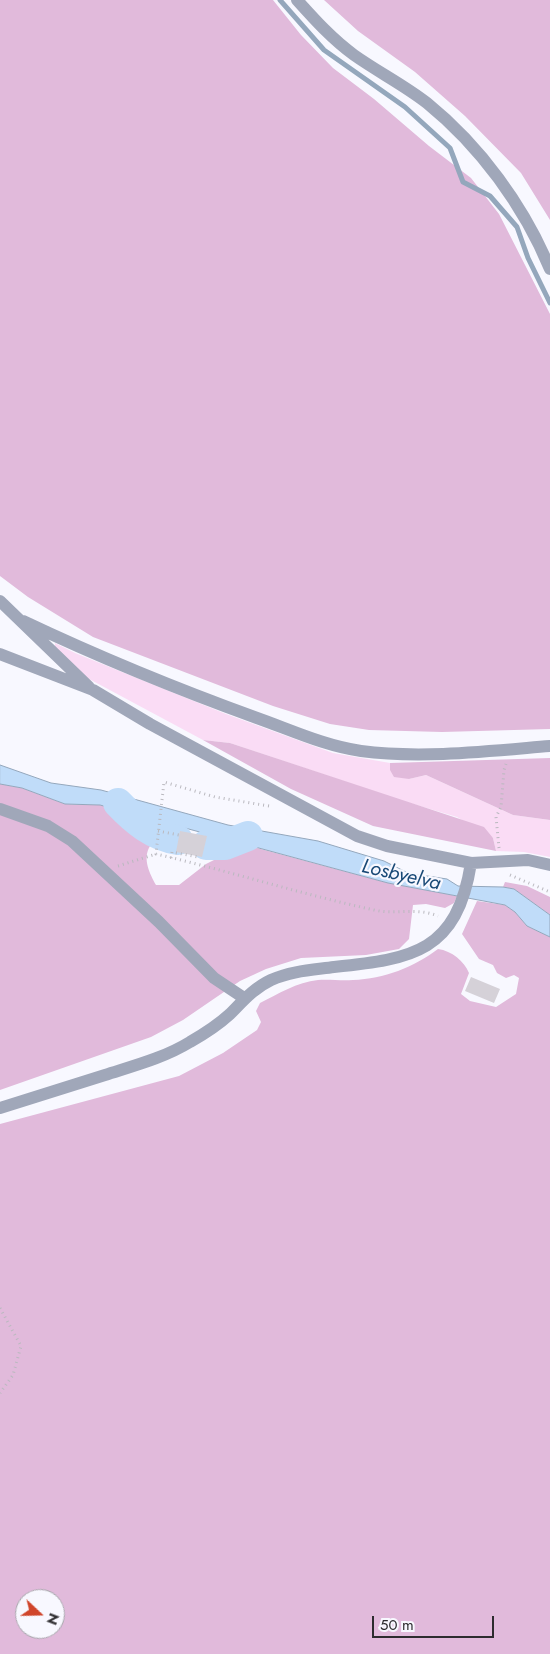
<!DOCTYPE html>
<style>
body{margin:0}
#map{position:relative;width:550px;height:1654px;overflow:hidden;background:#f8f8ff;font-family:Jost,sans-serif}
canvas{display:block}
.north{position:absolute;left:15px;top:1589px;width:50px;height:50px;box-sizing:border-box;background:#f8f8ff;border:1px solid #a7a6ac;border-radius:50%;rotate:111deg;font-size:14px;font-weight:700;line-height:20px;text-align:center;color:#2d2c2f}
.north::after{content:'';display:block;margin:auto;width:18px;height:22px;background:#d0452b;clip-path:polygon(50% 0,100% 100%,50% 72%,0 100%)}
.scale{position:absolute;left:372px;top:1616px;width:122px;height:22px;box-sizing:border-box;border:2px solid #2d2c2f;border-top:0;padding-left:6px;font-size:15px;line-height:18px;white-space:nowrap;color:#2d2c2f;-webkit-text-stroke:4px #f8f8ff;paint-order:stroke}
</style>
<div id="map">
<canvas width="550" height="1654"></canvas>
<div class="north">N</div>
<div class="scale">50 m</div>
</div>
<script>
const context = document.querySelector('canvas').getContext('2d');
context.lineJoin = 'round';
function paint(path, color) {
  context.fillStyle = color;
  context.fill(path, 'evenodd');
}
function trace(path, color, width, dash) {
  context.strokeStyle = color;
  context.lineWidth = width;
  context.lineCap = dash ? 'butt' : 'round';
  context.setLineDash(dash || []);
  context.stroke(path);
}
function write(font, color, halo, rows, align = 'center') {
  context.font = font + ' Jost,sans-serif';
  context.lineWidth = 4.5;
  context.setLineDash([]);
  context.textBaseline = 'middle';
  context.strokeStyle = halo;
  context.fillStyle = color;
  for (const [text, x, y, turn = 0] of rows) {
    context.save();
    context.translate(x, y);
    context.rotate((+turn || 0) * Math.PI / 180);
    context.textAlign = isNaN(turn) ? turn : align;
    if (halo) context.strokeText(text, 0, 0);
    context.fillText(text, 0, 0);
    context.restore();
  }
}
const green = new Path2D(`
 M 55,643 L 75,653 L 226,714 L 333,753 L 390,763 L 390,770 L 409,779 L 426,775 L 513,815 L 550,820 L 550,857 L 524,852 L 496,851 L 493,838 L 457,817 L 403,801 L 230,743 L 203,740 L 78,673 L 55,649 Z`);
const forest = new Path2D(`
 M 0,0 L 273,0 L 301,35 L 333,68 L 374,99 L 429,146 L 471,178 L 499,214 L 550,314 L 550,729 L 442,732 L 369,730 L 330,724 L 273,706 L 93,637 L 28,597 L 0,576 Z
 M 324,0 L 550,0 L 550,220 L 521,173 L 465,116 L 415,72 L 358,31 Z
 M 203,740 L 230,743 L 484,827 L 493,838 L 496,851 L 373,826 L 291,789 Z
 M 550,758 L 550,820 L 513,815 L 426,775 L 409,779 L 394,777 L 390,770 L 390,763 Z
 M 0,784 L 22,788 L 65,804 L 100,805 L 167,824 C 164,835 156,837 150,846 C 142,859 150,874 156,885 L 179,885 L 206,864 L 236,849 L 242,844 L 388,883 L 457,896 L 454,903 L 445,908 L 426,904 L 413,905 L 409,939 L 399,949 L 366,955 L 301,958 L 266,969 L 240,981 L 183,1020 L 151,1037 L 0,1090 Z
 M 505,882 L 527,886 L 550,897 L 550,915 L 514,889 L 503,887 Z
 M 477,901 L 505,905 L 515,912 L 527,926 L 550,937 L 550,1654 L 0,1654 L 0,1124 L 179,1076 L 223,1053 L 257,1030 L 261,1022 L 256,1011 L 260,1003 C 278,994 297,982 318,980 C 329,979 341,981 353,980 C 384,979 414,967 438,949 C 452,951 464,961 469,973 L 461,994 L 470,1001 L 496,1007 L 516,994 L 519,978 L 514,975 L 506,978 L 497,973 L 493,965 L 479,959 L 462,934 ZM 25,1599 L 55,1599 L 55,1629 L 25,1629 Z`);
const water = new Path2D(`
 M 0,765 L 51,783 L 101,790 L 228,825 L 318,841 L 384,861 L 408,873 L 447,879 L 458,886 L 503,887 L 514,889 L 550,915 L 550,937 L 527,926 L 515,912 L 505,905 L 388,883 L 100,805 L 65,804 L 22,788 L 0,784 Z`);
const stream = new Path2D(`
 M 280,0 L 324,50 L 405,107 L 450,148 L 463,182 L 490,196 L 517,227 L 528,258 L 550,303`);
const river = new Path2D(`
 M 118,803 C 135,821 153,836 178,840
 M 206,845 L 225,845 L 248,836`);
const building = new Path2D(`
 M 180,831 L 207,836 L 202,857 L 176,852 Z
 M 471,977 L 500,989 L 494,1003 L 465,991 Z`);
const path = new Path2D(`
 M 269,806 L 215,797 L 164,782 L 156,854 C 229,871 301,894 374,910 C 395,915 417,907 438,916
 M 158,831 L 179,835
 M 499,848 L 496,817 L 501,807 L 504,770 L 506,764
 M 171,858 L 172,852 L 198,857
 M 118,866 L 156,854
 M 510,875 L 550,892
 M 0,1308 L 21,1346 L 13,1375 L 0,1393`);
const minor = new Path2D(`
 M 297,0 C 315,20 332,39 354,55 C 378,72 404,85 427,103 C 480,146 524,206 550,269
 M 0,601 L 89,687
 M 23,621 C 99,657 177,689 257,718 C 291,730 325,746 361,751 C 421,759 490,751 550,746
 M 0,654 L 93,690 L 150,724 L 357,836 L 387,846 L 471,863 L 528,860 L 550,865
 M 0,809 L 48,826 L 72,841 L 159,922 L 214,978 L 244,998
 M 0,1108 C 35,1097 70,1086 105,1075 C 133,1066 164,1058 190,1042 C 204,1034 218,1025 230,1014 C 243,1001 254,988 271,980 C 291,971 312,970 334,967 C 413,959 457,952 471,863`);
const waterNames = [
 ["Losbyelva",401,876,13]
];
paint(green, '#fadcf5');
paint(forest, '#e1badb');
paint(water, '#c0dcf9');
trace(water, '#94a7bc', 1);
trace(stream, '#94a7bc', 5);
trace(river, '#c0dcf9', 30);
paint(building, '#d5d1d8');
trace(path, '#bab9bf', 3, [1, 4]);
trace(minor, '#a0a7b9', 12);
write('italic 20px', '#194976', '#f8f8ff', waterNames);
</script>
